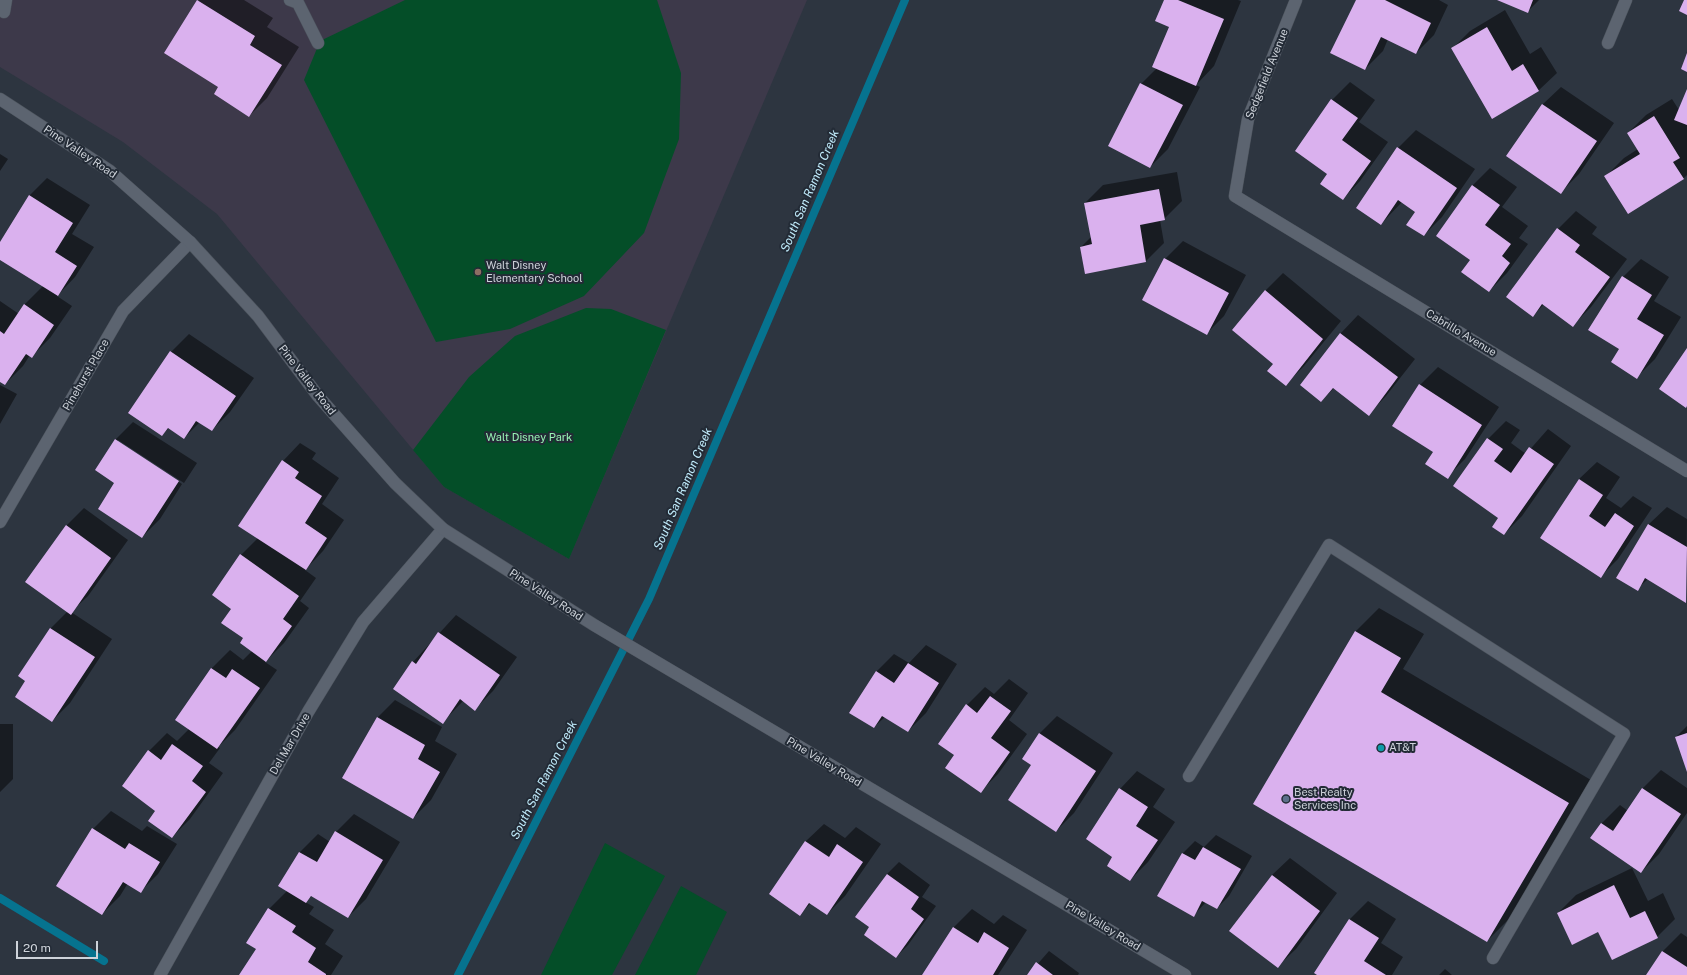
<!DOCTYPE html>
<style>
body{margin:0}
#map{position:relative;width:1687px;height:975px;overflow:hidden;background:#2d3540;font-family:"Public Sans",sans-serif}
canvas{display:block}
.scale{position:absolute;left:16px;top:941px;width:82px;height:18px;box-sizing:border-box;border:2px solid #ced3da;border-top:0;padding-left:5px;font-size:12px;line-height:14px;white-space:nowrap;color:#ced3da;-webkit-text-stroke:3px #232b36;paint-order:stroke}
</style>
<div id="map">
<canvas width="1687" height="975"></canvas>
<div class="scale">20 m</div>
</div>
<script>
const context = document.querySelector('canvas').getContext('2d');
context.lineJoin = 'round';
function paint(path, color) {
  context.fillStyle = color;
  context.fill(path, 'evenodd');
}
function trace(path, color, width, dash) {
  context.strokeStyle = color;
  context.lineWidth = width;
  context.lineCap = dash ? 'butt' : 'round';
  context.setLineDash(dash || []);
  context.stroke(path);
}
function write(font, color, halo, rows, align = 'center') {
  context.font = font + ' "Public Sans",sans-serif';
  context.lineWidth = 4;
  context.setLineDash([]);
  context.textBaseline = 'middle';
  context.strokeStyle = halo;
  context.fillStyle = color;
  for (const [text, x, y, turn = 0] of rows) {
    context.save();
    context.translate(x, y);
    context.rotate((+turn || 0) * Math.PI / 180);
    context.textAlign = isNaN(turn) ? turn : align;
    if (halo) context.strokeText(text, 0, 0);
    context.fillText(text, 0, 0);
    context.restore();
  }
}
const education = new Path2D(`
 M 0,0 L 807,0 L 569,559 L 444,487 L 217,214 L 123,142 L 0,67 Z`);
const green = new Path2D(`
 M 405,0 L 657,0 L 681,73 L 679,139 L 644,233 L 584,296 L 510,329 L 436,342 L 304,80 L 320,41 Z
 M 586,308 L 611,309 L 666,330 L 569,559 L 444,487 L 413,450 L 469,377 L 515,336 Z
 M 605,843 L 665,876 L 612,975 L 541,975 Z
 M 681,886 L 727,912 L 696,975 L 635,975 Z`);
const shadow = new Path2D(`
 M 199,0 L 244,0 L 273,18 L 267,27 L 299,47 L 267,98 L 249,116 L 220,87 L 165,52 Z
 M 1165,0 L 1238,0 L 1241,1 L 1214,66 L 1196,85 L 1200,87 L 1168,149 L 1150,167 L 1141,84 L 1157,68 L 1171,26 Z
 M 1357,0 L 1439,0 L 1448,5 L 1434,35 L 1416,53 L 1388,39 L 1383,51 L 1365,69 Z
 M 1500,0 L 1539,0 L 1527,12 Z
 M 1505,10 L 1530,54 L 1541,47 L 1557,73 L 1539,90 L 1452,49 L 1470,31 Z
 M 1350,82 L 1375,100 L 1359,122 L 1388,142 L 1360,181 L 1343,199 L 1332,100 Z
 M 1561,87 L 1614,123 L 1579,174 L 1561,192 L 1508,156 L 1543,104 Z
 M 1687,91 L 1687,175 L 1683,179 L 1606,176 L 1624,158 L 1638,149 L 1628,133 L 1646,115 L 1672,99 L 1679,110 Z
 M 1416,130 L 1475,169 L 1442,217 L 1424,235 L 1416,211 L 1402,202 L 1381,224 L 1358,207 L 1398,148 Z
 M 0,154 L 8,159 L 0,171 Z
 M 1490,168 L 1517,187 L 1502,207 L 1528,226 L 1519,238 L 1528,244 L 1507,273 L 1489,291 L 1472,260 L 1472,186 Z
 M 1177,172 L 1182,201 L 1164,219 L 1160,220 L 1164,243 L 1146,261 L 1086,272 L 1081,247 L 1092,236 L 1085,203 L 1103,185 Z
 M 47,178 L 90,205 L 72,234 L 94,247 L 75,277 L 57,296 L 72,306 L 50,338 L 32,356 L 30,355 L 23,366 L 5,384 L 0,380 L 0,301 L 19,314 L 25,304 L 43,286 L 0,259 L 0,244 L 29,196 Z
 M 1576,211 L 1597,227 L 1592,234 L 1627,259 L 1591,307 L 1573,325 L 1544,304 L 1533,316 L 1558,229 Z
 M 1183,241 L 1246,275 L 1224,316 L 1206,334 L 1165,259 Z
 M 1641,259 L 1669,277 L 1654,301 L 1681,317 L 1655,359 L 1637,377 L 1621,349 L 1623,277 Z
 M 1283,273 L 1341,321 L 1304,366 L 1286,384 L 1274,364 L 1265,291 Z
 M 1358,315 L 1415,359 L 1386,396 L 1369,414 L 1334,388 L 1321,401 L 1301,385 L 1341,333 Z
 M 189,334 L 254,378 L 230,412 L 212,430 L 200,422 L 184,438 L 169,428 L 162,435 L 130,413 L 171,352 Z
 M 1438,367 L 1499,407 L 1465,459 L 1447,477 L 1420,385 Z
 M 0,385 L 17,394 L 0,424 Z
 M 1506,421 L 1520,430 L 1511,443 L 1526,454 L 1548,429 L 1571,446 L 1522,516 L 1504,534 L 1488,439 Z
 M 133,422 L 197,463 L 184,483 L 118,440 L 118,443 L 182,484 L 160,519 L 142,537 L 116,483 L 115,440 Z
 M 300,443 L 316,453 L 312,459 L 339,478 L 322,504 L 344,520 L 323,551 L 305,570 L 316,578 L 300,601 L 309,608 L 284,643 L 265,662 L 277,670 L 235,730 L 218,747 L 220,748 L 209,763 L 223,773 L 190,819 L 172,837 L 156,810 L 149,751 L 167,733 L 177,741 L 189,729 L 177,720 L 212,668 L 230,650 L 243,660 L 252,651 L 244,638 L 232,608 L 213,595 L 241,555 L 258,538 L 283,461 Z
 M 1597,462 L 1620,477 L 1606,498 L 1621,508 L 1633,496 L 1652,508 L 1618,559 L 1600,577 L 1579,479 Z
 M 1667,507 L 1687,519 L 1686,601 L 1648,579 L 1637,589 L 1617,577 L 1649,524 Z
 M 84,508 L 128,540 L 88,596 L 71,612 L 112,639 L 70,703 L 52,721 L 26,681 L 51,628 L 68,611 L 66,526 Z
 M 1379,608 L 1424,634 L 1403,669 L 1591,780 L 1510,918 L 1487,941 L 1255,804 L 1356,631 Z
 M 456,615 L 517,657 L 493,691 L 475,709 L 463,701 L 443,722 L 413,662 Z
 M 926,645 L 957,664 L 926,713 L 908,731 L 885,717 L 874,727 L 876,672 L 894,654 L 909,663 Z
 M 1009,679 L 1028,693 L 1009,720 L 1027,734 L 998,774 L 980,792 L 955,755 L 967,705 L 985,687 L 994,694 Z
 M 395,700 L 442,727 L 435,741 L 457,754 L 431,800 L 413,818 L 377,718 Z
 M 1057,716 L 1113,753 L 1074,813 L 1056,831 L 1032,765 L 1039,734 Z
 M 0,724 L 13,724 L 13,779 L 0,792 Z
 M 1687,726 L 1687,769 L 1676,737 Z
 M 1661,770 L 1687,788 L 1687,813 L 1659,854 L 1641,872 L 1592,838 L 1602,823 L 1620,805 L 1628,811 L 1643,788 Z
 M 1137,771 L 1165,789 L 1153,807 L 1175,822 L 1148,862 L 1130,880 L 1120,789 Z
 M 111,811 L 142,831 L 147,826 L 177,844 L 158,874 L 140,892 L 128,883 L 120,896 L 102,914 L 93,829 Z
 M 354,814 L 400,842 L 366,899 L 348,917 L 312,896 L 305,902 L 314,907 L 309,914 L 334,930 L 325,944 L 343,956 L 331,975 L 240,975 L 257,949 L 269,909 L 288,890 L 279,885 L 300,852 L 318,834 L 330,842 L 336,832 Z
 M 824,824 L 845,838 L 856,827 L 881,844 L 845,896 L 827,914 L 811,903 L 800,914 L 770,894 L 806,841 Z
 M 1216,835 L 1252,856 L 1229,896 L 1217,908 L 1206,902 L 1193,916 L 1159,896 L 1183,853 L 1195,841 L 1204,847 Z
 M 1290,858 L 1337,893 L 1296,949 L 1278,966 L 1272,875 Z
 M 899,862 L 930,885 L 922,897 L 936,906 L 908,945 L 896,957 L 871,927 L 887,874 Z
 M 1632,868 L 1648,901 L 1663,893 L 1675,919 L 1657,937 L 1599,931 L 1558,913 L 1576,895 Z
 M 1368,901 L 1396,919 L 1381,943 L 1403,957 L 1392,975 L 1319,975 L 1316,973 L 1350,919 Z
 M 972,909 L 994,924 L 1003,915 L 1027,930 L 998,975 L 923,975 L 954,927 Z
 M 1681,933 L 1687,937 L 1687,975 L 1648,975 L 1663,951 Z
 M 1049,951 L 1079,973 L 1078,975 L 1028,975 Z
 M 1445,969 L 1452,975 L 1439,975 Z`);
const stream = new Path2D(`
 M 0,898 L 104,961
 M 458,975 L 649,599 L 905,0`);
const building = new Path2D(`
 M 197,0 L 255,36 L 250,45 L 282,65 L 249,117 L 214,94 L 218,87 L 164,53 Z
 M 1164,0 L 1178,0 L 1224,19 L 1196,86 L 1152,67 L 1169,27 L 1155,21 Z
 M 1356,0 L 1385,0 L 1431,23 L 1416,54 L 1381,37 L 1365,70 L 1330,53 Z
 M 1497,0 L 1533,0 L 1528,13 Z
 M 1684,0 L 1687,0 L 1687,15 L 1679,11 Z
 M 1487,27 L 1512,71 L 1523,64 L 1539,91 L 1492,119 L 1451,48 Z
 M 1687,53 L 1687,72 L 1681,69 Z
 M 1140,83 L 1183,105 L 1150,168 L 1108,146 Z
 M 1687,89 L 1687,125 L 1674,120 Z
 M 1331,99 L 1358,118 L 1342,140 L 1371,161 L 1343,200 L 1320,184 L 1327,174 L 1295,151 Z
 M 1542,104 L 1597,141 L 1561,194 L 1506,156 Z
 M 1654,116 L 1680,158 L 1673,162 L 1684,179 L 1628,214 L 1604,176 L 1640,154 L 1627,133 Z
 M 1397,147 L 1457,188 L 1424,236 L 1406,225 L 1415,212 L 1398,200 L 1381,225 L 1356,208 Z
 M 1472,185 L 1500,205 L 1485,225 L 1511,244 L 1502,256 L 1510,263 L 1489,292 L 1461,272 L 1470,260 L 1436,236 Z
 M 1159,189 L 1165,220 L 1140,225 L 1146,262 L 1085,274 L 1080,247 L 1092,244 L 1084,203 Z
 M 29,195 L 73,223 L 55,252 L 77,266 L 58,296 L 0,260 L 0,242 Z
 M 1557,228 L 1580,245 L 1575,252 L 1610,277 L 1573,327 L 1542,304 L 1533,317 L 1506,297 Z
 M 1164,258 L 1229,293 L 1207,335 L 1142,300 Z
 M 1622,276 L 1652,295 L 1637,319 L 1664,335 L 1637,379 L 1611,362 L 1619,349 L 1588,330 Z
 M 1265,290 L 1323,339 L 1286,386 L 1267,371 L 1273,364 L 1232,330 Z
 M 24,304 L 54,325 L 32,358 L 26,354 L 5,385 L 0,382 L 0,331 L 4,334 Z
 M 1340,333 L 1398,377 L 1369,416 L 1333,388 L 1321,402 L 1300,385 Z
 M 1687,348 L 1687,406 L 1686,408 L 1659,389 Z
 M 170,351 L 236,396 L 212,431 L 196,421 L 184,439 L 168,428 L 162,436 L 128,413 Z
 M 1419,384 L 1482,425 L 1448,479 L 1425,464 L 1433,452 L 1392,426 Z
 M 1487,438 L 1503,449 L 1494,461 L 1511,473 L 1529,447 L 1554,464 L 1504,535 L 1492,527 L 1498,518 L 1453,486 Z
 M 115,439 L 179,481 L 142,538 L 98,509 L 114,483 L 95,470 Z
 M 282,460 L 299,472 L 295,478 L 322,496 L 305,523 L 327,538 L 306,570 L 238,526 Z
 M 1579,479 L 1603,495 L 1589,516 L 1605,527 L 1615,513 L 1634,526 L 1601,578 L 1540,538 Z
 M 1648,524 L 1687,547 L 1686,603 L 1645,578 L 1638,591 L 1616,578 Z
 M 66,525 L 111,558 L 71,615 L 25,582 Z
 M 240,554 L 299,596 L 283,619 L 292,626 L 266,662 L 240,643 L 243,638 L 221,623 L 231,609 L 212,595 Z
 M 50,628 L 95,657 L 52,722 L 15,697 L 25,681 L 18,676 Z
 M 1355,631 L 1401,658 L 1381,692 L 1569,803 L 1487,942 L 1253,804 Z
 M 438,632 L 500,675 L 475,711 L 460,699 L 443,724 L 393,689 L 412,661 L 416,664 Z
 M 908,663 L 939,683 L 908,732 L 882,716 L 874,728 L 849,713 L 876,671 L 894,683 Z
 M 211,668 L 226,678 L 232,669 L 260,688 L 217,749 L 175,720 Z
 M 990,696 L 1011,711 L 991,738 L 1010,752 L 981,793 L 945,768 L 954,755 L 938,744 L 966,704 L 977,713 Z
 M 377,717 L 425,745 L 418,759 L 440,772 L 413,819 L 342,778 Z
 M 1039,733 L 1096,771 L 1056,832 L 1008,800 L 1031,765 L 1022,759 Z
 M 1687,733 L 1687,772 L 1675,737 Z
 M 172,744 L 203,766 L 192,781 L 206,792 L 172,838 L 148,821 L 155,811 L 122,786 L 148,750 L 161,760 Z
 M 1119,788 L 1148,807 L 1136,826 L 1158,840 L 1130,881 L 1107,866 L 1112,857 L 1086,839 Z
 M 1642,788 L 1681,814 L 1641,873 L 1590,838 L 1601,823 L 1613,831 Z
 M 92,828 L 125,849 L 129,843 L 160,862 L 141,893 L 123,882 L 102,915 L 56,886 Z
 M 335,831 L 383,860 L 348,918 L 311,896 L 306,903 L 278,886 L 299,852 L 317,862 Z
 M 805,841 L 829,857 L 837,844 L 863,862 L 827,915 L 809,903 L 800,916 L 769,894 Z
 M 1203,847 L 1241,869 L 1217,909 L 1202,901 L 1194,917 L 1157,896 L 1182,853 L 1195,860 Z
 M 887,874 L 919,897 L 911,909 L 924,919 L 896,958 L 864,935 L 869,927 L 855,917 Z
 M 1272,875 L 1320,911 L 1278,968 L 1229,931 Z
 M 1614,885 L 1630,918 L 1645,911 L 1658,938 L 1612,960 L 1598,932 L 1572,945 L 1557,913 Z
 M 268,908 L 296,926 L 292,932 L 316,948 L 308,962 L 326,974 L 326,975 L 239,975 L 256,949 L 246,943 Z
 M 1349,919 L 1379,938 L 1364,961 L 1386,975 L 1317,975 L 1314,973 Z
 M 953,927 L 978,943 L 984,932 L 1009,948 L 993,975 L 922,975 Z
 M 1662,951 L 1687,967 L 1687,975 L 1646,975 Z
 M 1036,962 L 1053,975 L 1027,975 Z`);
const service = new Path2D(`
 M 290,0 L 298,3 L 318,43
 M 4,12 L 6,0
 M 1189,776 L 1329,545 L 1624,734 L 1493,958`);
const minor = new Path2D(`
 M 1296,0 L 1248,119 L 1235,196 L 1687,471
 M 1608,43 L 1626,0
 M 0,522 L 123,311 L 190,242
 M 160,975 L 308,712 L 363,622 L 443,529`);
const tertiary = new Path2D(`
 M 0,99 L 110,171 L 190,242 L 258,316 L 318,396 L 395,483 L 443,529 L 594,625 L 1185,975`);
const markers = [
 [478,272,4,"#8d6e63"],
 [1381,748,4,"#0f9aa8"],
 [1286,799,4,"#5c6f8a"]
];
const streetNames = [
 ["Sedgefield Avenue",1267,74,-68],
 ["Pine Valley Road",80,152,34],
 ["Cabrillo Avenue",1461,333,31],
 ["Pinehurst Place",86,375,-60],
 ["Pine Valley Road",307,380,52],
 ["Pine Valley Road",546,595,33],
 ["Del Mar Drive",290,744,-60],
 ["Pine Valley Road",824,762,31],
 ["Pine Valley Road",1103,926,31]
];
const poiNames = [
 ["Walt Disney",486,266],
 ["Elementary School",486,279],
 ["AT&T",1389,748],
 ["Best Realty",1294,793],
 ["Services Inc",1294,806]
];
const parkNames = [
 ["Walt Disney Park",529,438]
];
const waterNames = [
 ["South San Ramon Creek",810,191,-67],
 ["South San Ramon Creek",683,489,-67],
 ["South San Ramon Creek",544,780,-63]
];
paint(education, '#3d394a');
paint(green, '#044e28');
paint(shadow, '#0007');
trace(stream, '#06738f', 8);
paint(building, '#dab1ee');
trace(service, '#4c535c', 13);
trace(minor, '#4c535c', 13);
trace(tertiary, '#4c535c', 13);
trace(service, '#5c6470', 12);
trace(minor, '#5c6470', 12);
trace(tertiary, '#5c6470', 12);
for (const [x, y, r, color] of markers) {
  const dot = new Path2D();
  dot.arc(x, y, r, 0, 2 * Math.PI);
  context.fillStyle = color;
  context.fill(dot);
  trace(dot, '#232b36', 1.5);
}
write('11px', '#ced3da', '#232b36', streetNames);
write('11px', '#ced3da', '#232b36', poiNames, 'left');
write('11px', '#98f4b5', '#232b36', parkNames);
write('italic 12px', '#c0ebfb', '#232b36', waterNames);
</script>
